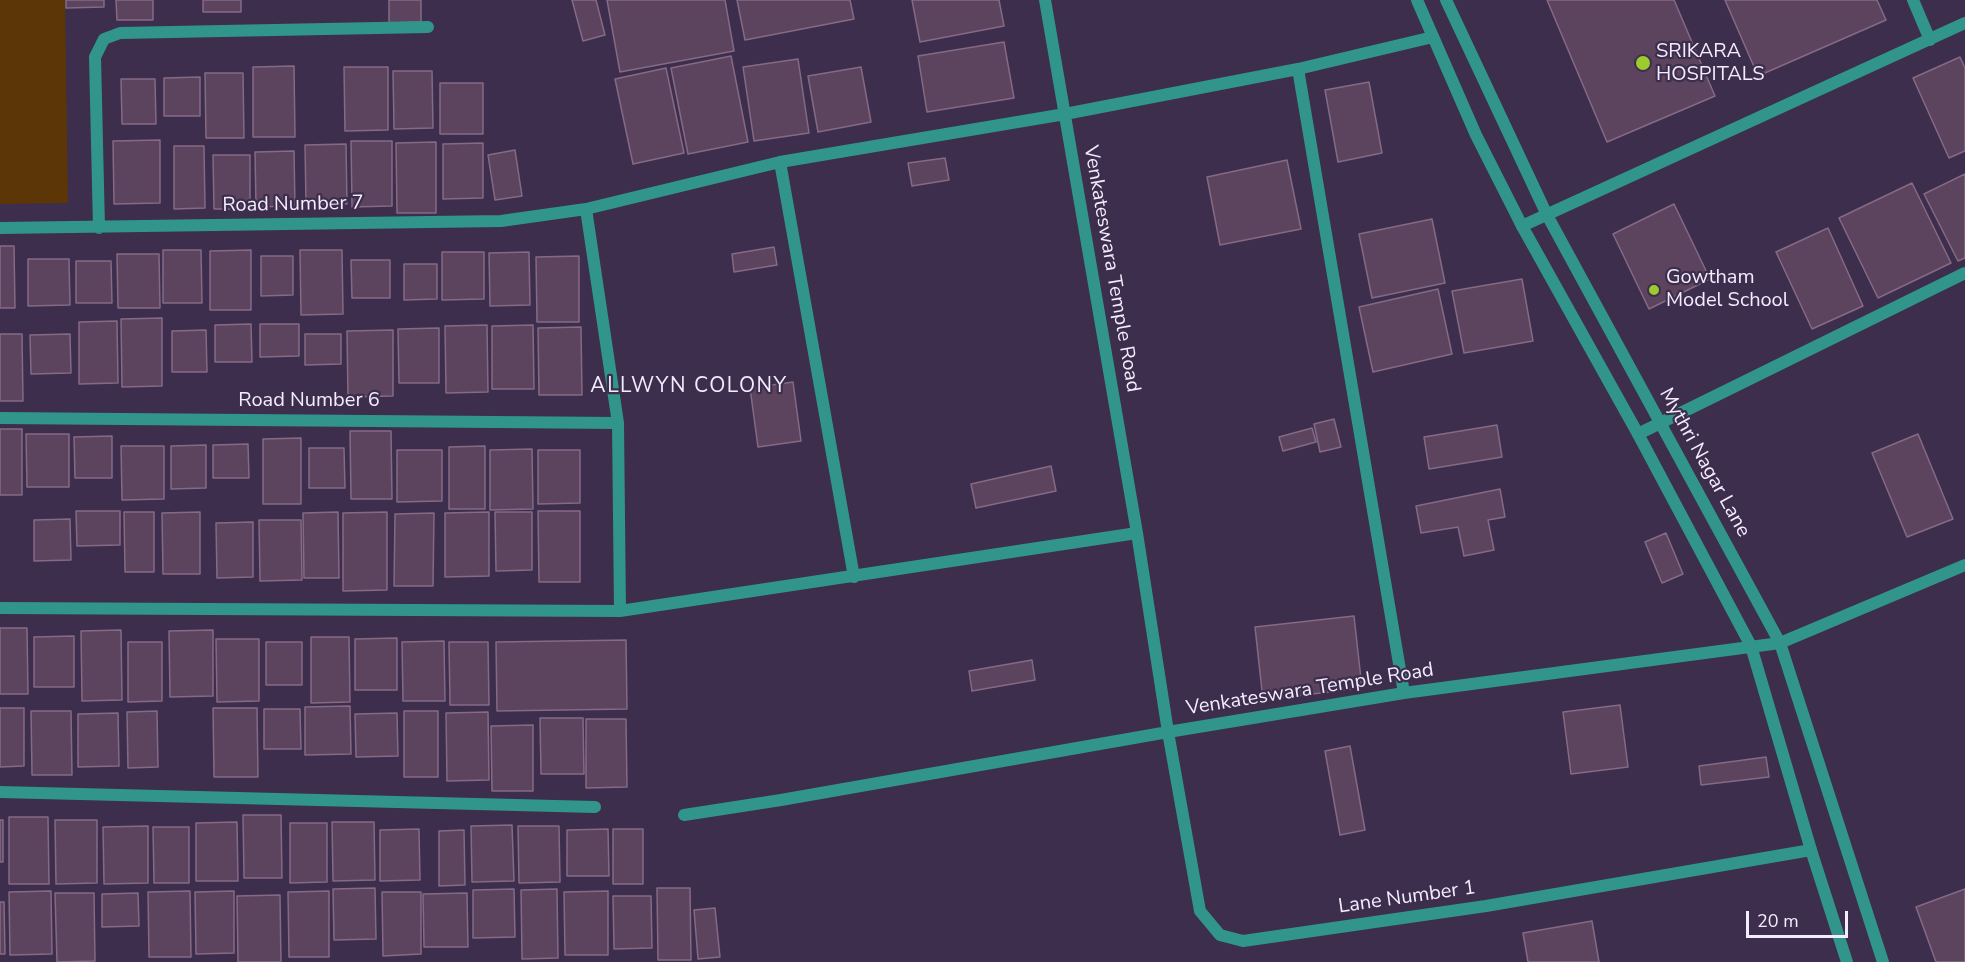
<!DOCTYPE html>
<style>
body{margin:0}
#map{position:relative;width:1965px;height:962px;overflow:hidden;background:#3c2e4c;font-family:"Nunito Sans",sans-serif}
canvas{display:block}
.scale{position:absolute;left:1746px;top:911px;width:102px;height:27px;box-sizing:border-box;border:3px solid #f3ebfe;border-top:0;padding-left:8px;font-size:18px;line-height:21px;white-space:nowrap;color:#f3ebfe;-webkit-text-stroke:4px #3c2e4c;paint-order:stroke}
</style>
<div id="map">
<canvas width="1965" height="962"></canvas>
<div class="scale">20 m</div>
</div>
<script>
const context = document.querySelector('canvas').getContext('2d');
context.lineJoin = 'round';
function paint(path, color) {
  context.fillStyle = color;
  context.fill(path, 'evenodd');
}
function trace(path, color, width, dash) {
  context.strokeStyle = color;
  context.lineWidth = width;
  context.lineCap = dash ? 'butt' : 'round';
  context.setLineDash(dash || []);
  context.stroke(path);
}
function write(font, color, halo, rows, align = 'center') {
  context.font = font + ' "Nunito Sans",sans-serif';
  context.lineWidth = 4.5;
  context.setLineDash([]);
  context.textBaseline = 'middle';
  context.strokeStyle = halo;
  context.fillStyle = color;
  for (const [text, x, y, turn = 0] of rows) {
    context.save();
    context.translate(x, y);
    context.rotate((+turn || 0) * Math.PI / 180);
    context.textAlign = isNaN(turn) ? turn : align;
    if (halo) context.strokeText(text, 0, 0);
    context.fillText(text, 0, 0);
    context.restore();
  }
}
const green = new Path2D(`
 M 0,0 L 65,0 L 68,203 L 0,204 Z`);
const building = new Path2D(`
 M 66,0 L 104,0 L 104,7 L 66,8 Z
 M 116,0 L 153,0 L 153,20 L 117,20 Z
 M 203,0 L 241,0 L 241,12 L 203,12 Z
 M 389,0 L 421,0 L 421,22 L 389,23 Z
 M 572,0 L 596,0 L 605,35 L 583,41 Z
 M 607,0 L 725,0 L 734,51 L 620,72 Z
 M 737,0 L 850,0 L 854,19 L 745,40 Z
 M 912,0 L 999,0 L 1004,26 L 920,42 Z
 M 1547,0 L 1674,0 L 1715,96 L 1607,142 Z
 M 1725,0 L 1877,0 L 1886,20 L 1758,76 Z
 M 1004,42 L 1014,98 L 927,112 L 918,56 Z
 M 731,56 L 748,142 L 688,154 L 671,68 Z
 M 1960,57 L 1965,68 L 1965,151 L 1949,158 L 1913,78 Z
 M 798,59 L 809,133 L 754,141 L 743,67 Z
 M 294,66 L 295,137 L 253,137 L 253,67 Z
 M 344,67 L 388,67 L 388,130 L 345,131 Z
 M 861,67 L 871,122 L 818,132 L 808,76 Z
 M 666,68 L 684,153 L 633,164 L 615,79 Z
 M 393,71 L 432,71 L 433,128 L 394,129 Z
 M 205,73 L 243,73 L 244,138 L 206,138 Z
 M 200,77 L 200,116 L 164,116 L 164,78 Z
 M 121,79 L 155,79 L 156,124 L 122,124 Z
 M 1369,82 L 1382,153 L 1338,162 L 1325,90 Z
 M 440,83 L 483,83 L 483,134 L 440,134 Z
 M 160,140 L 160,203 L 114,204 L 113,141 Z
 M 351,141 L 392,141 L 392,206 L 352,207 Z
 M 436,142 L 436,213 L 397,213 L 396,143 Z
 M 483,143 L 483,198 L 443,199 L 443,144 Z
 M 346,144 L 347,204 L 306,204 L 305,145 Z
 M 174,146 L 204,146 L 205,208 L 174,209 Z
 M 515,150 L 522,196 L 495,200 L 488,155 Z
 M 294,151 L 295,206 L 256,207 L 255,152 Z
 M 213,155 L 250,155 L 250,209 L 214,209 Z
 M 945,158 L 949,180 L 912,186 L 908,163 Z
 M 1287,160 L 1301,229 L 1220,245 L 1207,177 Z
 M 1965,174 L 1965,258 L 1958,261 L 1924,194 Z
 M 1912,183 L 1951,263 L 1878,298 L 1839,218 Z
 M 1674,204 L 1710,279 L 1649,309 L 1613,234 Z
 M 1432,219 L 1445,283 L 1372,298 L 1359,234 Z
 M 1828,228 L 1863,306 L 1812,329 L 1776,252 Z
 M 0,246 L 14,246 L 15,308 L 0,308 Z
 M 774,247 L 777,265 L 734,272 L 732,254 Z
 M 163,250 L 201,250 L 202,303 L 163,303 Z
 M 251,250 L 251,310 L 210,310 L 210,251 Z
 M 300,250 L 342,250 L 343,314 L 301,315 Z
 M 442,252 L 484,252 L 484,299 L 442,300 Z
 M 529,252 L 530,305 L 490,306 L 489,253 Z
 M 117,254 L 159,254 L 160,308 L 118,308 Z
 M 261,256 L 293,256 L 293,295 L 261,296 Z
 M 579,256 L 579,322 L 537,322 L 536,257 Z
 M 28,259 L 69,259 L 70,305 L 28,306 Z
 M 351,260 L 390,260 L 390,298 L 352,298 Z
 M 76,261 L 111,261 L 112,303 L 76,303 Z
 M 404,264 L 437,264 L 437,299 L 404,300 Z
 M 1522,279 L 1533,341 L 1464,353 L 1452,291 Z
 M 1438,289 L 1452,354 L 1373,372 L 1359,307 Z
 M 162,318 L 162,386 L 122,387 L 121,319 Z
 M 117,321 L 118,383 L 79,384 L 79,322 Z
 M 251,324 L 252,362 L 215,362 L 215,325 Z
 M 260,324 L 299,324 L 299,356 L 260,357 Z
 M 487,325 L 488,392 L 446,393 L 445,326 Z
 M 533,325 L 534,389 L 492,389 L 492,326 Z
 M 581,327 L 582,395 L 539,395 L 538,328 Z
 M 439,328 L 439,383 L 399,383 L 398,329 Z
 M 206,330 L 207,372 L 172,372 L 172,331 Z
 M 393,330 L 393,396 L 348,397 L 347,331 Z
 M 0,334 L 22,334 L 23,401 L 0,401 Z
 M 70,334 L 71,373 L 31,374 L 30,335 Z
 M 305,334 L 341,334 L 341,364 L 305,365 Z
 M 793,382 L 801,441 L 758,447 L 750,388 Z
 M 1334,419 L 1341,447 L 1320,452 L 1314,424 Z
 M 1497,425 L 1502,457 L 1429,469 L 1424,437 Z
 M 1312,428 L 1316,442 L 1283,451 L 1279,437 Z
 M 0,429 L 22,429 L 22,495 L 0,495 Z
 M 350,431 L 391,431 L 392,499 L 351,499 Z
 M 26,434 L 69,434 L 69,487 L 27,487 Z
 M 1918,434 L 1953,519 L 1907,537 L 1872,453 Z
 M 112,436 L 112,478 L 75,478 L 74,437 Z
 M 301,438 L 301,504 L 263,504 L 263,439 Z
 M 248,444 L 249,478 L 213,478 L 213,445 Z
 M 206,445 L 206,488 L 171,489 L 171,446 Z
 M 121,446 L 164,446 L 164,499 L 122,500 Z
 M 485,446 L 485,509 L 449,509 L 449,447 Z
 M 309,448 L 344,448 L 345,488 L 309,488 Z
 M 532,449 L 533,509 L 490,510 L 490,450 Z
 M 397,450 L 442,450 L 442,501 L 397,502 Z
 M 538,450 L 580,450 L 580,503 L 538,504 Z
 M 1051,466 L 1056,491 L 976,508 L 971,484 Z
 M 1500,489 L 1505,517 L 1488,520 L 1494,550 L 1464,556 L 1458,527 L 1421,533 L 1416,506 Z
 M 76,511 L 120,511 L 120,545 L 77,546 Z
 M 538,511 L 580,511 L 580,582 L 539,582 Z
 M 124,512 L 154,512 L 154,572 L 125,572 Z
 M 200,512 L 200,574 L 163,574 L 162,513 Z
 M 338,512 L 339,578 L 304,578 L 303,513 Z
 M 387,512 L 387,590 L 343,591 L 343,513 Z
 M 489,512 L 489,576 L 445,577 L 445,513 Z
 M 495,512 L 532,512 L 532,570 L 496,571 Z
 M 434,513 L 433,586 L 394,586 L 395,514 Z
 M 70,519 L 71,560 L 34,561 L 34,520 Z
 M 259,520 L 301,520 L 302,580 L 260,581 Z
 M 253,522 L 253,577 L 217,578 L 216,523 Z
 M 1666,533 L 1683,574 L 1662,583 L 1645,542 Z
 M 1354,616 L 1362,688 L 1263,700 L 1255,627 Z
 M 0,628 L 27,628 L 28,694 L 0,694 Z
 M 121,630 L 122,700 L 82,701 L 81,631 Z
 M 213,630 L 213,696 L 170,697 L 169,631 Z
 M 74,636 L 74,687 L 34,687 L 34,637 Z
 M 311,637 L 349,637 L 350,702 L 311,703 Z
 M 397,638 L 397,690 L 355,690 L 355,639 Z
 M 216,639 L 259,639 L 259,701 L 217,702 Z
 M 626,640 L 627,709 L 497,711 L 496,642 Z
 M 444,641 L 445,701 L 403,701 L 402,642 Z
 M 128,642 L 162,642 L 162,701 L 128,702 Z
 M 266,642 L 302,642 L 302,685 L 266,685 Z
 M 449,642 L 488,642 L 489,705 L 450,705 Z
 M 1032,660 L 1035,680 L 972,691 L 969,671 Z
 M 1620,705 L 1628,767 L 1571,774 L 1563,712 Z
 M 350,706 L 351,754 L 305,755 L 305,707 Z
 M 0,708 L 24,708 L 24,766 L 0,767 Z
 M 213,708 L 257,708 L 258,777 L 214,777 Z
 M 264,709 L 300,709 L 301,749 L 264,749 Z
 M 31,711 L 71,711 L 72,775 L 32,775 Z
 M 157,711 L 158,767 L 128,768 L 127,712 Z
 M 404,711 L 438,711 L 438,777 L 404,777 Z
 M 488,712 L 489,780 L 447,781 L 446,713 Z
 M 118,713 L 119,766 L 78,767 L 78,714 Z
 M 397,713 L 398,756 L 356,757 L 355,714 Z
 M 540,718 L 583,718 L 584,774 L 541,774 Z
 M 586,719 L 626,719 L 627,787 L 586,788 Z
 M 533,725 L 533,791 L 492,791 L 491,726 Z
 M 1350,746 L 1365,830 L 1340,835 L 1325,751 Z
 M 1766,757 L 1769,777 L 1701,785 L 1699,766 Z
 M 243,815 L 281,815 L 282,878 L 244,878 Z
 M 9,817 L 48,817 L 49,884 L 9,884 Z
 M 0,820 L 3,820 L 3,862 L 0,862 Z
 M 55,820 L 97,820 L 97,883 L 56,884 Z
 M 237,822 L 238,881 L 196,881 L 196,823 Z
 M 332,822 L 374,822 L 375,880 L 333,881 Z
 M 290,823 L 327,823 L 327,882 L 290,883 Z
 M 512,825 L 514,881 L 472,882 L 471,826 Z
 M 148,826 L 148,883 L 104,884 L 103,827 Z
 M 518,826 L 559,826 L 560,882 L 519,883 Z
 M 153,827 L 189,827 L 189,883 L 154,883 Z
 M 419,829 L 420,880 L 380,881 L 380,830 Z
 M 608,829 L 609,876 L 567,876 L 567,830 Z
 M 613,829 L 643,829 L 643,884 L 613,884 Z
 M 464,830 L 465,885 L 439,886 L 439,831 Z
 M 375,888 L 376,939 L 334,940 L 333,889 Z
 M 657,888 L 690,888 L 691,960 L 658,960 Z
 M 514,889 L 515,937 L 473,938 L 473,890 Z
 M 557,889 L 558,958 L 522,959 L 521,890 Z
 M 1965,889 L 1965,962 L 1936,962 L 1916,907 Z
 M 51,891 L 52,954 L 10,955 L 9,892 Z
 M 190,891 L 191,957 L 149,957 L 148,892 Z
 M 234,891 L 234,953 L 196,954 L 195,892 Z
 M 329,891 L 329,957 L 289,957 L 288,892 Z
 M 608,891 L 608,955 L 565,955 L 564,892 Z
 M 382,892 L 421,892 L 421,954 L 383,956 Z
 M 55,893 L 94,893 L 95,961 L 57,962 Z
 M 138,893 L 139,926 L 102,927 L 102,894 Z
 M 467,893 L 468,947 L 424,947 L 423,894 Z
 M 280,895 L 281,962 L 238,962 L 237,896 Z
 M 613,896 L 651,896 L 652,948 L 614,949 Z
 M 0,902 L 4,902 L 5,954 L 0,954 Z
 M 715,908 L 720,957 L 698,959 L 694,910 Z
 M 1592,921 L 1599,962 L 1528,962 L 1523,933 Z`);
const minor = new Path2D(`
 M 1045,0 L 1137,533 L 1168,732 L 1200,911 L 1220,935 L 1243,941 L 1486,906 L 1811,850
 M 1913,0 L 1930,40
 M 1298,69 L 1404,693
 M 780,162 L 854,577
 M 586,209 L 618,423 L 620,611
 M 1522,226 L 1965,23
 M 0,228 L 501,221 L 586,209 L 780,162 L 1065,114 L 1298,69 L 1433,37
 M 99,228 L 95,57 L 104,39 L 120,33 L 428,27
 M 0,418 L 618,423
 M 1638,434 L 1965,273
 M 0,608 L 620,611 L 1137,533
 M 0,792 L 595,807
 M 684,815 L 781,800 L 1168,732 L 1404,693 L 1780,643 L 1965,565`);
const tertiary = new Path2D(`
 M 1417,0 L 1476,135 L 1522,226 L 1638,434 L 1751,646 L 1811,850 L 1847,962
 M 1446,0 L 1547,215 L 1780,643 L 1883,962`);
const markers = [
 [1643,63,8,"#9dca2f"],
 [1654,290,6,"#9dca2f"]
];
const poiNames = [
 ["SRIKARA",1656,52],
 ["HOSPITALS",1656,75],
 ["Gowtham",1666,278],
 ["Model School",1666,301]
];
const streetNames = [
 ["Road Number 7",293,205,-1],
 ["Venkateswara Temple Road",1111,269,80],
 ["Road Number 6",309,401],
 ["Mythri Nagar Lane",1704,463,61],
 ["Venkateswara Temple Road",1310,690,-9],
 ["Lane Number 1",1407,898,-8]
];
const neighbourhoodNames = [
 ["ALLWYN COLONY",689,387]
];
paint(green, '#5c3607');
paint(building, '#5d445e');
trace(building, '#856a86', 1.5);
trace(minor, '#31958b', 12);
trace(tertiary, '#31958b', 12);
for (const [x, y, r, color] of markers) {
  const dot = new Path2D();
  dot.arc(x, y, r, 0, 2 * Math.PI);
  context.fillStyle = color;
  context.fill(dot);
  trace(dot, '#3c2e4c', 2);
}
write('20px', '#f3ebfe', '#3c2e4c', poiNames, 'left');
write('20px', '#f3ebfe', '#3c2e4c', streetNames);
context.letterSpacing = '1.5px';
write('21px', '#f3ebfe', '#3c2e4c', neighbourhoodNames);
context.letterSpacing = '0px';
</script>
